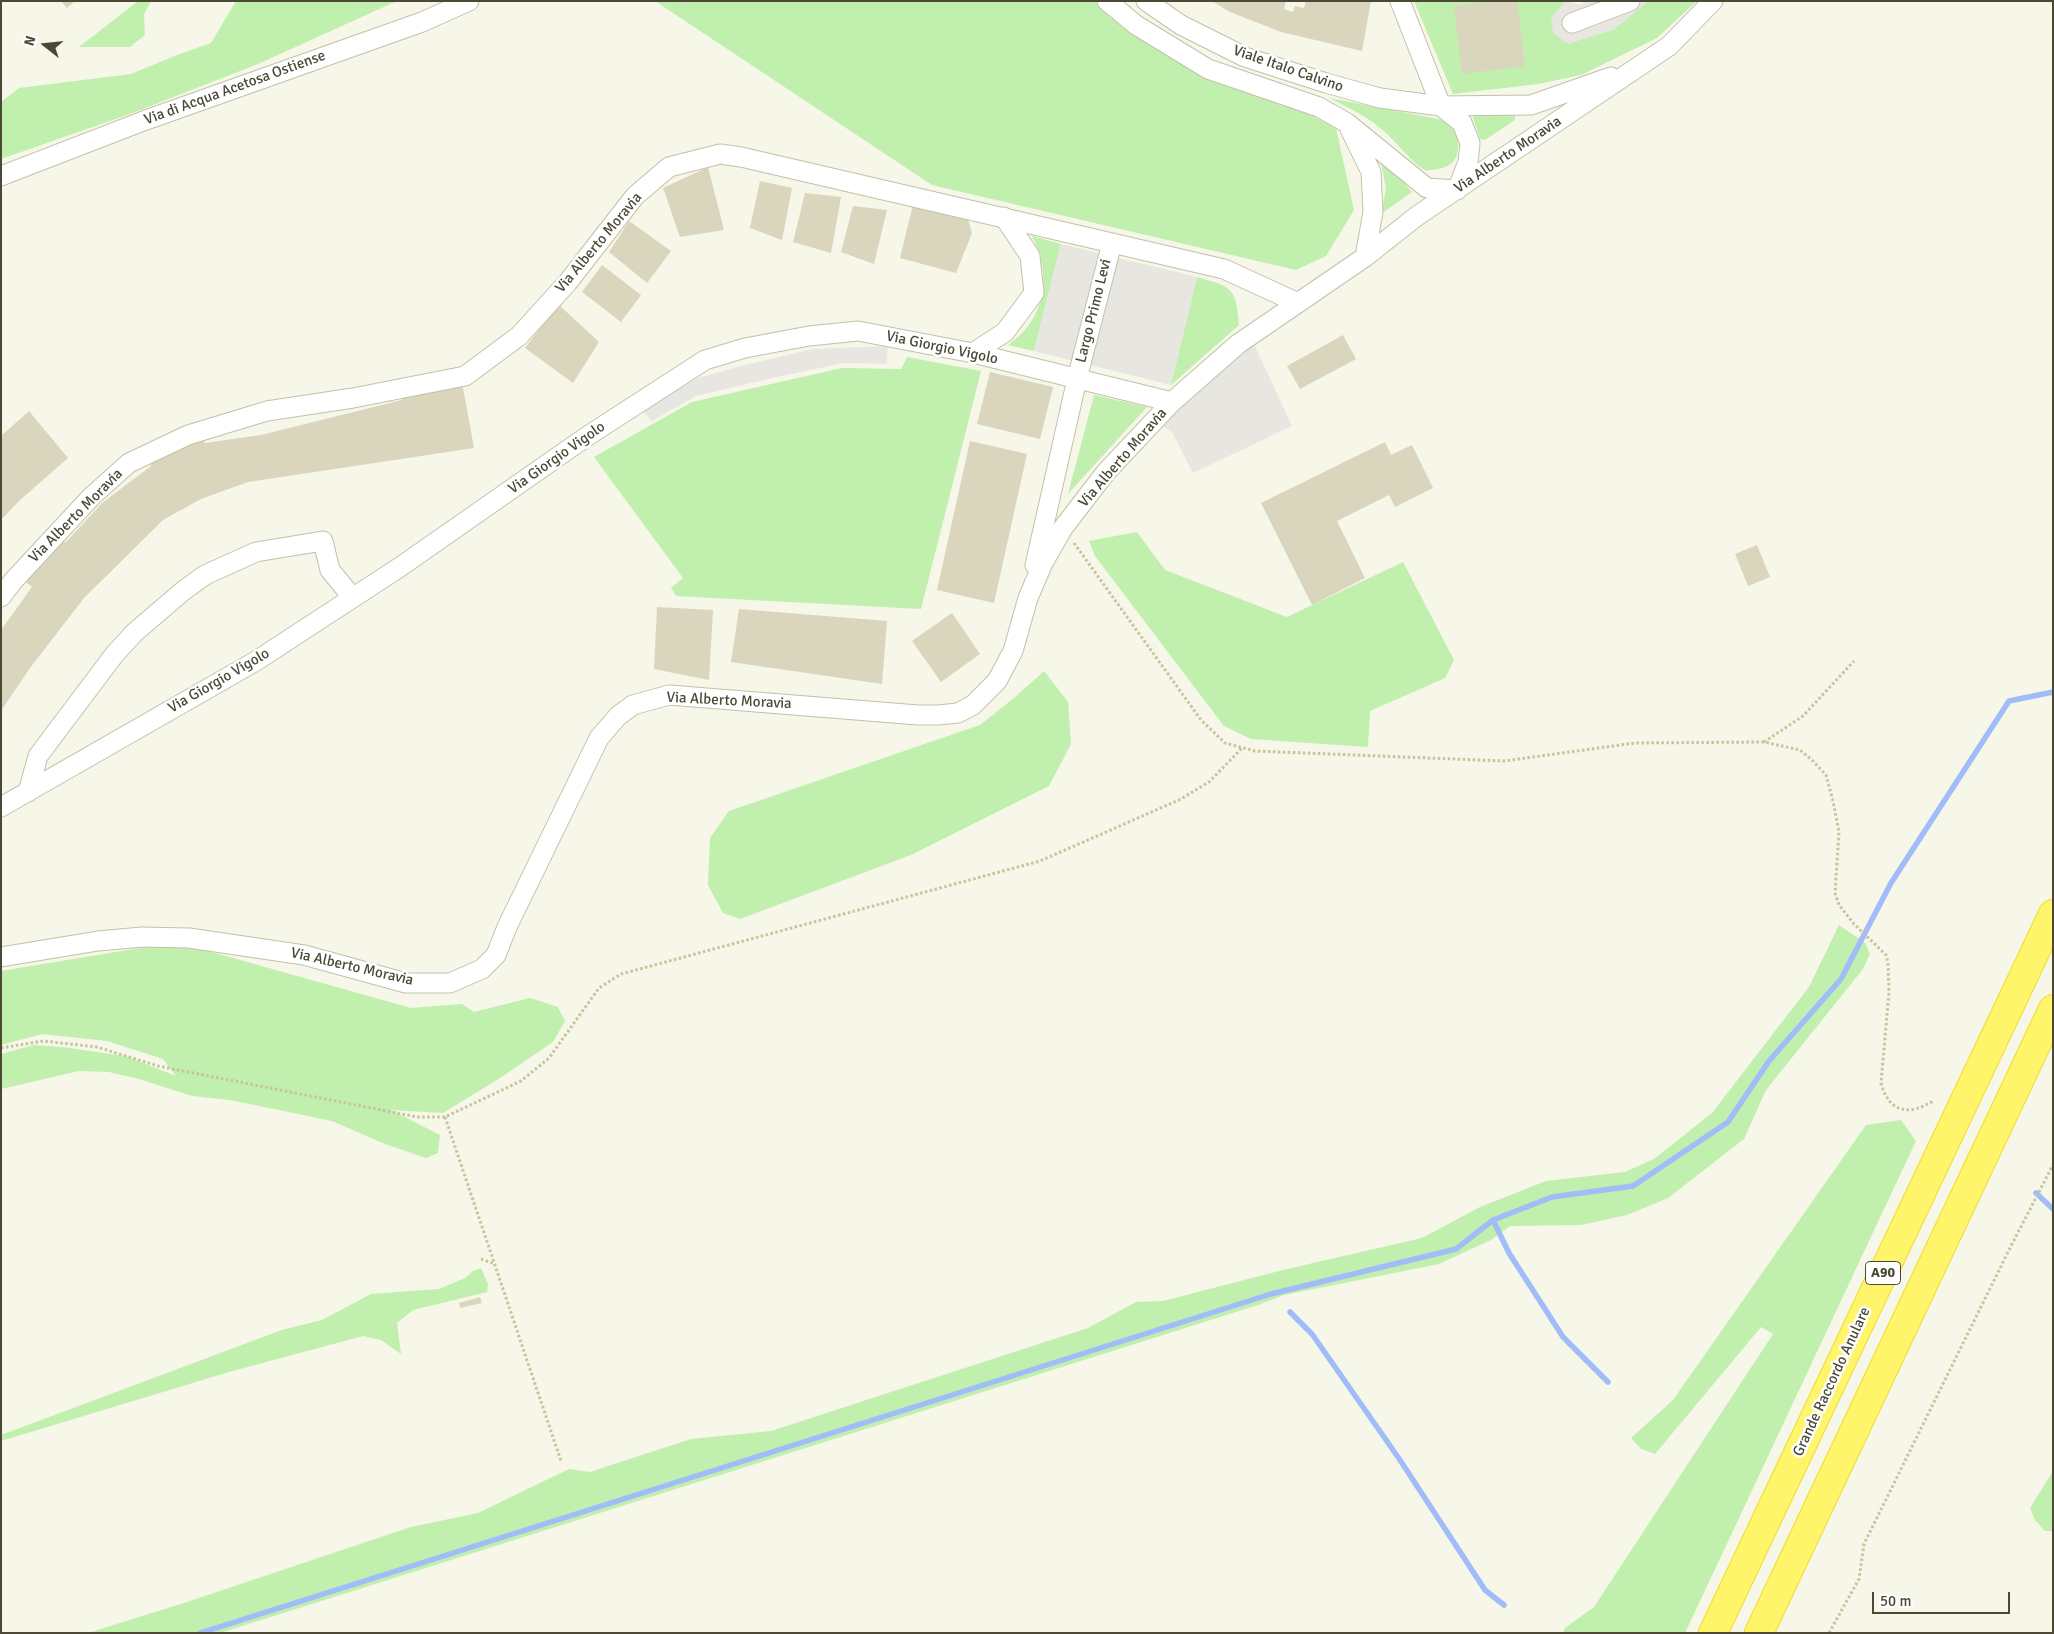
<!DOCTYPE html>
<style>
body{margin:0}
#map{position:relative;width:2054px;height:1634px;overflow:hidden;background:#f6f6e9;font-family:Signika,sans-serif}
canvas{display:block}
.frame{position:absolute;inset:0;border:2px solid #4b4936;pointer-events:none}
.north{position:absolute;left:20px;top:20px;width:50px;height:50px;-webkit-text-stroke:4px #fff;paint-order:stroke;rotate:286deg;font-size:14px;font-weight:700;line-height:20px;text-align:center;color:#4b4936}
.north::after{content:'';display:block;margin:auto;width:18px;height:22px;background:#4b4936;clip-path:polygon(50% 0,100% 100%,50% 72%,0 100%)}
.scale{position:absolute;left:1872px;top:1592px;width:138px;height:22px;box-sizing:border-box;border:2px solid #4b4936;border-top:0;padding-left:6px;font-size:15px;line-height:18px;white-space:nowrap;color:#4b4936;-webkit-text-stroke:4px #fff;paint-order:stroke}
</style>
<div id="map">
<canvas width="2054" height="1634"></canvas>
<div class="frame"></div>
<div class="north">N</div>
<div class="scale">50 m</div>
</div>
<script>
const context = document.querySelector('canvas').getContext('2d');
context.lineJoin = 'round';
function paint(path, color) {
  context.fillStyle = color;
  context.fill(path, 'evenodd');
}
function trace(path, color, width, dash) {
  context.strokeStyle = color;
  context.lineWidth = width;
  context.lineCap = dash ? 'butt' : 'round';
  context.setLineDash(dash || []);
  context.stroke(path);
}
function write(font, color, halo, rows, align = 'center') {
  context.font = font + ' Signika,sans-serif';
  context.lineWidth = 5;
  context.setLineDash([]);
  context.textBaseline = 'middle';
  context.strokeStyle = halo;
  context.fillStyle = color;
  for (const [text, x, y, turn = 0] of rows) {
    context.save();
    context.translate(x, y);
    context.rotate((+turn || 0) * Math.PI / 180);
    context.textAlign = isNaN(turn) ? turn : align;
    if (halo) context.strokeText(text, 0, 0);
    context.fillText(text, 0, 0);
    context.restore();
  }
}
const green = new Path2D(`
 M 138,1 L 151,1 L 144,14 L 145,35 L 130,47 L 79,47 Z
 M 236,1 L 397,1 L 258,64 L 130,114 L 1,159 L 1,102 L 19,88 L 131,74 L 177,55 L 211,43 Z
 M 655,1 L 1107,1 L 1136,25 L 1336,128 L 1354,210 L 1326,256 L 1296,270 L 932,185 Z
 M 1414,1 L 1566,1 L 1551,19 L 1613,30 L 1648,1 L 1697,1 L 1657,38 L 1581,75 L 1538,84 L 1453,94 Z
 M 1329,98 L 1439,119 C 1443,121 1447,123 1450,125 C 1460,133 1461,153 1453,162 C 1446,169 1435,169 1426,171 C 1406,158 1397,141 1380,128 C 1365,115 1347,107 1329,98 Z
 M 1515,113 L 1515,120 L 1485,140 L 1480,139 L 1473,118 L 1474,115 Z
 M 1381,161 L 1388,164 L 1412,192 L 1381,214 L 1386,189 Z
 M 1032,236 L 1061,244 L 1034,351 L 1008,345 C 1045,320 1053,275 1032,236 Z
 M 1197,277 C 1233,287 1236,288 1239,325 L 1171,385 Z
 M 907,357 L 981,371 L 921,609 L 676,596 L 671,588 L 683,578 L 594,457 L 692,402 L 842,368 L 901,369 Z
 M 1094,395 L 1147,407 L 1068,494 Z
 M 1137,532 L 1165,570 L 1287,617 L 1403,562 L 1454,660 L 1445,678 L 1370,711 L 1368,747 L 1251,739 L 1224,726 L 1095,556 L 1089,541 Z
 M 1044,671 L 1068,702 L 1071,744 L 1049,786 L 911,855 L 740,919 L 723,913 L 708,885 L 710,838 L 729,811 L 980,725 L 1014,698 Z
 M 1839,925 L 1865,943 L 1870,954 L 1863,969 L 1766,1090 L 1744,1139 L 1668,1198 L 1627,1215 L 1581,1225 L 1510,1226 L 1491,1240 L 1439,1264 L 1284,1295 L 1258,1305 L 220,1633 L 88,1633 L 184,1603 L 411,1527 L 478,1513 L 569,1469 L 590,1472 L 691,1439 L 771,1431 L 1088,1328 L 1136,1302 L 1163,1301 L 1287,1269 L 1422,1238 L 1480,1207 L 1546,1181 L 1625,1172 L 1654,1159 L 1712,1113 L 1809,987 Z
 M 176,942 L 411,1008 L 462,1004 L 474,1012 L 530,998 L 558,1007 L 565,1021 L 553,1042 L 500,1078 L 443,1113 L 391,1110 L 440,1135 L 438,1153 L 426,1158 L 385,1144 L 332,1121 L 230,1100 L 192,1096 L 139,1079 L 109,1072 L 79,1071 L 1,1089 L 1,1054 L 34,1045 L 62,1047 L 125,1056 L 176,1076 L 163,1059 L 107,1041 L 42,1034 L 1,1045 L 1,971 Z
 M 1901,1120 L 1916,1141 L 1685,1633 L 1563,1633 L 1565,1628 L 1594,1607 L 1773,1334 L 1761,1327 L 1655,1454 L 1641,1449 L 1631,1438 L 1673,1400 L 1866,1125 Z
 M 481,1268 L 488,1284 L 487,1292 L 413,1310 L 397,1323 L 401,1354 L 381,1340 L 363,1336 L 229,1372 L 1,1441 L 1,1435 L 282,1330 L 322,1320 L 371,1294 L 439,1289 L 465,1278 L 473,1271 Z
 M 2053,1471 L 2053,1531 L 2045,1531 L 2035,1520 L 2030,1508 Z`);
const parking = new Path2D(`
 M 1566,1 L 1581,5 L 1586,1 L 1648,1 L 1613,30 L 1568,44 L 1553,33 L 1551,18 Z
 M 1061,244 L 1197,277 L 1171,385 L 1034,351 Z
 M 1254,344 L 1292,426 L 1193,473 L 1172,432 L 1154,421 Z
 M 888,346 L 886,364 L 843,363 L 768,379 L 696,396 L 652,421 L 642,410 L 698,378 L 741,366 L 813,349 Z`);
const stream = new Path2D(`
 M 2036,1193 L 2053,1209
 M 1493,1220 L 1509,1253 L 1563,1337 L 1608,1382
 M 1290,1312 L 1312,1334 L 1400,1460 L 1485,1590 L 1504,1605
 M 200,1633 L 1271,1294 L 1456,1249 L 1493,1220 L 1552,1197 L 1633,1186 L 1728,1122 L 1769,1061 L 1841,979 L 1891,883 L 2009,701 L 2053,692`);
const building = new Path2D(`
 M 61,1 L 75,1 L 67,8 Z
 M 1212,1 L 1286,1 L 1284,9 L 1293,12 L 1295,6 L 1304,8 L 1306,1 L 1371,1 L 1362,51 L 1281,32 L 1230,12 Z
 M 1494,1 L 1517,1 L 1525,66 L 1462,74 L 1454,6 Z
 M 708,167 L 724,230 L 680,237 L 663,188 Z
 M 760,181 L 792,188 L 782,240 L 750,228 Z
 M 805,193 L 841,197 L 831,253 L 793,242 Z
 M 913,205 L 968,219 L 972,233 L 956,273 L 900,258 Z
 M 853,206 L 887,210 L 874,264 L 841,252 Z
 M 629,221 L 671,251 L 647,283 L 609,252 Z
 M 602,265 L 641,295 L 621,322 L 582,292 Z
 M 558,304 L 599,342 L 573,383 L 525,348 Z
 M 1343,335 L 1356,359 L 1300,389 L 1287,366 Z
 M 990,372 L 1053,387 L 1040,439 L 977,424 Z
 M 462,382 L 474,448 L 248,482 L 201,499 L 163,520 L 84,598 L 30,668 L 1,711 L 1,630 L 32,587 L 21,578 L 58,532 L 65,543 L 102,503 L 151,466 L 149,458 L 200,435 L 205,443 L 261,435 L 402,400 L 404,394 Z
 M 29,411 L 68,458 L 20,500 L 1,520 L 1,436 Z
 M 970,441 L 1027,454 L 994,603 L 937,590 Z
 M 1385,442 L 1391,455 L 1412,445 L 1433,488 L 1395,507 L 1389,495 L 1337,521 L 1365,578 L 1312,605 L 1261,503 Z
 M 1757,545 L 1770,577 L 1748,586 L 1735,554 Z
 M 657,607 L 713,610 L 709,680 L 654,669 Z
 M 739,609 L 887,621 L 882,684 L 731,662 Z
 M 952,613 L 980,654 L 941,682 L 912,641 Z
 M 480,1297 L 482,1303 L 460,1308 L 459,1303 Z`);
const path = new Path2D(`
 M 1074,543 L 1201,720 L 1225,743 L 1255,751 L 1504,761 L 1635,743 L 1764,742 L 1800,750 L 1812,760 L 1826,775 L 1833,801 L 1839,832 L 1835,893 L 1839,905 L 1854,924 L 1886,955 L 1888,963 L 1889,992 L 1881,1083 C 1889,1113 1909,1116 1933,1101
 M 1764,742 L 1803,716 L 1854,661
 M 1,1048 L 43,1041 L 97,1047 L 158,1066 L 417,1117 L 445,1117 L 521,1081 L 549,1058 L 599,988 L 621,974 L 1040,861 L 1179,800 L 1209,782 L 1242,748
 M 445,1117 L 561,1461
 M 481,1259 L 495,1264
 M 1829,1633 L 1859,1579 L 1864,1544 L 2013,1242 L 2053,1165`);
const minor = new Path2D(`
 M 1107,1 L 1136,25 L 1208,69 L 1319,107 L 1347,123 L 1427,188 L 1457,190
 M 1146,1 L 1181,25 L 1245,57 L 1326,83 L 1380,98 L 1441,106 L 1531,105 L 1611,77
 M 1400,1 L 1441,106 L 1462,123 L 1470,143 L 1468,162 L 1457,190
 M 1572,23 L 1630,1
 M 1350,129 L 1371,172 L 1373,212 L 1365,257
 M 1,176 L 146,120 L 422,22 L 469,1
 M 973,353 L 1005,332 L 1034,293 L 1030,256 L 1004,217
 M 1035,565 L 1077,379 L 1112,243
 M 1,597 L 13,581 L 92,496 L 129,463 L 188,435 L 267,411 L 353,398 L 465,376 L 519,336 L 568,282 L 635,196 L 669,167 L 720,154 L 741,157 L 1224,269 L 1298,303
 M 28,792 L 38,756 L 114,655 L 134,633 L 183,591 L 205,575 L 256,552 L 323,541 L 330,570 L 353,598
 M 1,807 L 256,661 L 400,567 L 586,437 L 705,360 L 745,348 L 809,336 L 858,331 L 973,353 L 1172,402
 M 1,957 L 98,941 L 142,937 L 189,938 L 304,955 L 406,983 L 450,983 L 482,969 L 496,955 L 507,927 L 599,738 L 618,716 L 633,705 L 669,695 L 918,715 L 938,715 L 958,713 L 973,705 L 997,681 L 1013,651 L 1028,598 L 1043,563 L 1063,528 L 1106,472 L 1172,402 L 1238,344 L 1365,257 L 1417,216 L 1669,46 L 1713,1`);
const highway = new Path2D(`
 M 1713,1633 L 2053,914
 M 1759,1633 L 2053,1009`);
const shields = [
 [1883,1273,35]
];
const shieldNames = [
 ["A90",1883,1273]
];
const streetNames = [
 ["Viale Italo Calvino",1288,69,19],
 ["Via di Acqua Acetosa Ostiense",235,88,-20],
 ["Via Alberto Moravia",1508,155,-34],
 ["Via Alberto Moravia",599,243,-50],
 ["Largo Primo Levi",1094,311,-76],
 ["Via Giorgio Vigolo",942,348,12],
 ["Via Giorgio Vigolo",557,458,-35],
 ["Via Alberto Moravia",1123,458,-49],
 ["Via Alberto Moravia",76,516,-45],
 ["Via Giorgio Vigolo",219,681,-30],
 ["Via Alberto Moravia",729,701,3],
 ["Via Alberto Moravia",352,967,13],
 ["Grande Raccordo Anulare",1832,1382,-65]
];
paint(green, '#c0efae');
paint(parking, '#e7e6e1');
trace(stream, '#a0bcf9', 5.5);
paint(building, '#d9d6bd');
trace(minor, '#c3c1aa', 21);
trace(highway, '#efdc2a', 30);
trace(path, '#c7c39a', 3, [2.5, 2.5]);
trace(minor, '#fff', 19);
trace(highway, '#fff56b', 28);
for (const [x, y, w] of shields) {
  const box = new Path2D();
  box.roundRect(x - w / 2, y - 11.5, w, 23, 4);
  context.fillStyle = '#fff';
  context.fill(box);
  trace(box, '#4b4936', 1);
}
write('bold 14px', '#4b4936', null, shieldNames);
write('15px', '#4b4936', '#fff', streetNames);
</script>
